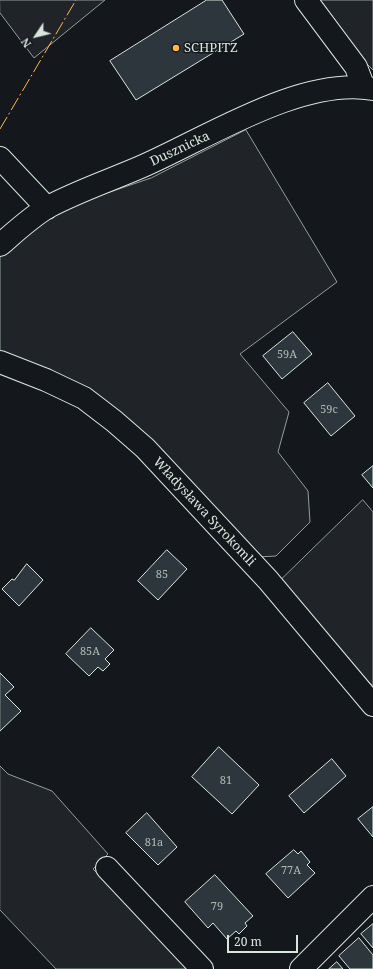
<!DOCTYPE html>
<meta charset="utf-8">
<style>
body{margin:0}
#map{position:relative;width:373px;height:969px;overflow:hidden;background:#14181c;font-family:"Noto Serif",serif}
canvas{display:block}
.north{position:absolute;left:16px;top:16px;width:40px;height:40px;-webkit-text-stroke:3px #14181c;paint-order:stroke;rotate:235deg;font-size:11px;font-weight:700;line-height:16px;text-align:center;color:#d8e6dc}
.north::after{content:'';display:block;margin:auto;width:14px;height:18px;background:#d8e6dc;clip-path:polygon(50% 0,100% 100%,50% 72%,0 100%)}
.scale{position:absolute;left:227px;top:935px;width:71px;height:18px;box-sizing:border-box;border:2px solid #d8e6dc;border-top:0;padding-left:5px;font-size:12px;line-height:14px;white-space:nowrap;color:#d8e6dc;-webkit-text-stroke:3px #14181c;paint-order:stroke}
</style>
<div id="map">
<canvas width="373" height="969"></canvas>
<div class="north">N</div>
<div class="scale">20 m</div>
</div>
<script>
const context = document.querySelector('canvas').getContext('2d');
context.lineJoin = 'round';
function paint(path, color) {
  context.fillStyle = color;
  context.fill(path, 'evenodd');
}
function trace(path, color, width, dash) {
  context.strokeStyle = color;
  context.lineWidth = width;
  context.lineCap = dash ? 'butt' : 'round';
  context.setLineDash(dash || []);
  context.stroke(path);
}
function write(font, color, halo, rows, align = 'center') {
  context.font = font + ' "Noto Serif",serif';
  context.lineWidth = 3;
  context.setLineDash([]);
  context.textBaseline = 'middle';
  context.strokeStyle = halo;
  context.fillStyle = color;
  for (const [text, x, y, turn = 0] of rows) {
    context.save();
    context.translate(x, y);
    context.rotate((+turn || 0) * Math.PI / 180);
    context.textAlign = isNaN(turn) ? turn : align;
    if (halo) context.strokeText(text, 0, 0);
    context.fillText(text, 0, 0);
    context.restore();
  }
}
const green = new Path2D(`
 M 0,0 L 105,0 L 34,58 L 0,13 Z
 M 321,0 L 373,0 L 373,70 L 367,64 Z
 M 246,130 L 337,282 L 240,354 L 289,412 L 278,452 L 308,491 L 310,522 L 276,556 L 258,557 L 146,434 L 91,391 L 49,369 L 7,360 L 0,356 L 0,256 L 63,208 L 151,178 Z
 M 363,500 L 373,512 L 373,687 L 281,580 Z
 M 0,766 L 8,774 L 52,791 L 108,854 L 93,869 L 191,969 L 56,969 L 0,910 Z`);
const building = new Path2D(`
 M 207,0 L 222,0 L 244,34 L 136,100 L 110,61 Z
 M 293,332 L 312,354 L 282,379 L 263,356 Z
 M 328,383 L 355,416 L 331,436 L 304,403 Z
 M 373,466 L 373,488 L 362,475 Z
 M 167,550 L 187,569 L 158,600 L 138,581 Z
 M 27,564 L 43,580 L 19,606 L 2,589 L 12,579 L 14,580 Z
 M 91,628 L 114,650 L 105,659 L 110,664 L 103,671 L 98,667 L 89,676 L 66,654 Z
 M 0,673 L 14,687 L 5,695 L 21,711 L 0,731 Z
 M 219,747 L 259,785 L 232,814 L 192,777 Z
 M 332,759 L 346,776 L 304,813 L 289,796 Z
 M 373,807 L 373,837 L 358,819 Z
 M 147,813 L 177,847 L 158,865 L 126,833 Z
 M 294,850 L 298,854 L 301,851 L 310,862 L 307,865 L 315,873 L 288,898 L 266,874 Z
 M 215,875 L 253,916 L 245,923 L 247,926 L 239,934 L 236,931 L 227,939 L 213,923 L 208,928 L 185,902 Z
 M 373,924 L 373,948 L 361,934 Z
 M 359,938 L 373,955 L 373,969 L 350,969 L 339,956 Z
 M 337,962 L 343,969 L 329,969 Z`);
const minor = new Path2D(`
 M 306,0 L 356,67 L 364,88
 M 0,158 L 47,208
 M 0,245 C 15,232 31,217 48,207 C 78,191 111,180 143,166 C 207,138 302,76 373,89
 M 0,362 L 46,380 L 84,398 L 114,421 L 145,448 L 268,580 L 373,705
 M 107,868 L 202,969
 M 301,969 L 373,897`);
const power = new Path2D(`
 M 0,129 L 76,0`);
const markers = [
 [176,48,4,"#ffb74d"]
];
const numberNames = [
 ["59A",287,355],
 ["59c",329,410],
 ["85",162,575],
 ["85A",90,652],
 ["81",226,781],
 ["81a",154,843],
 ["77A",291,871],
 ["79",217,907]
];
const poiNames = [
 ["SCHPITZ",184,48]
];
const streetNames = [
 ["Dusznicka",180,149,-25],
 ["Władysława Syrokomli",204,512,47]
];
paint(green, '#202428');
trace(green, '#939e99', 1);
paint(building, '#2c363c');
trace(building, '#d8e6dc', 1);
trace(minor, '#d8e6dc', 24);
trace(minor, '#14181c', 22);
trace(power, '#ffb74d', 1, [14, 3, 2, 3]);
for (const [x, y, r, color] of markers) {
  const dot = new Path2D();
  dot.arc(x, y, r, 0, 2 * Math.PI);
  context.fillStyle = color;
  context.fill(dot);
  trace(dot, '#14181c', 1.5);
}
write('11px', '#adbab4', null, numberNames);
write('13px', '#d8e6dc', '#14181c', poiNames, 'left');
write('13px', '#d8e6dc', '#14181c', streetNames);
</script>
